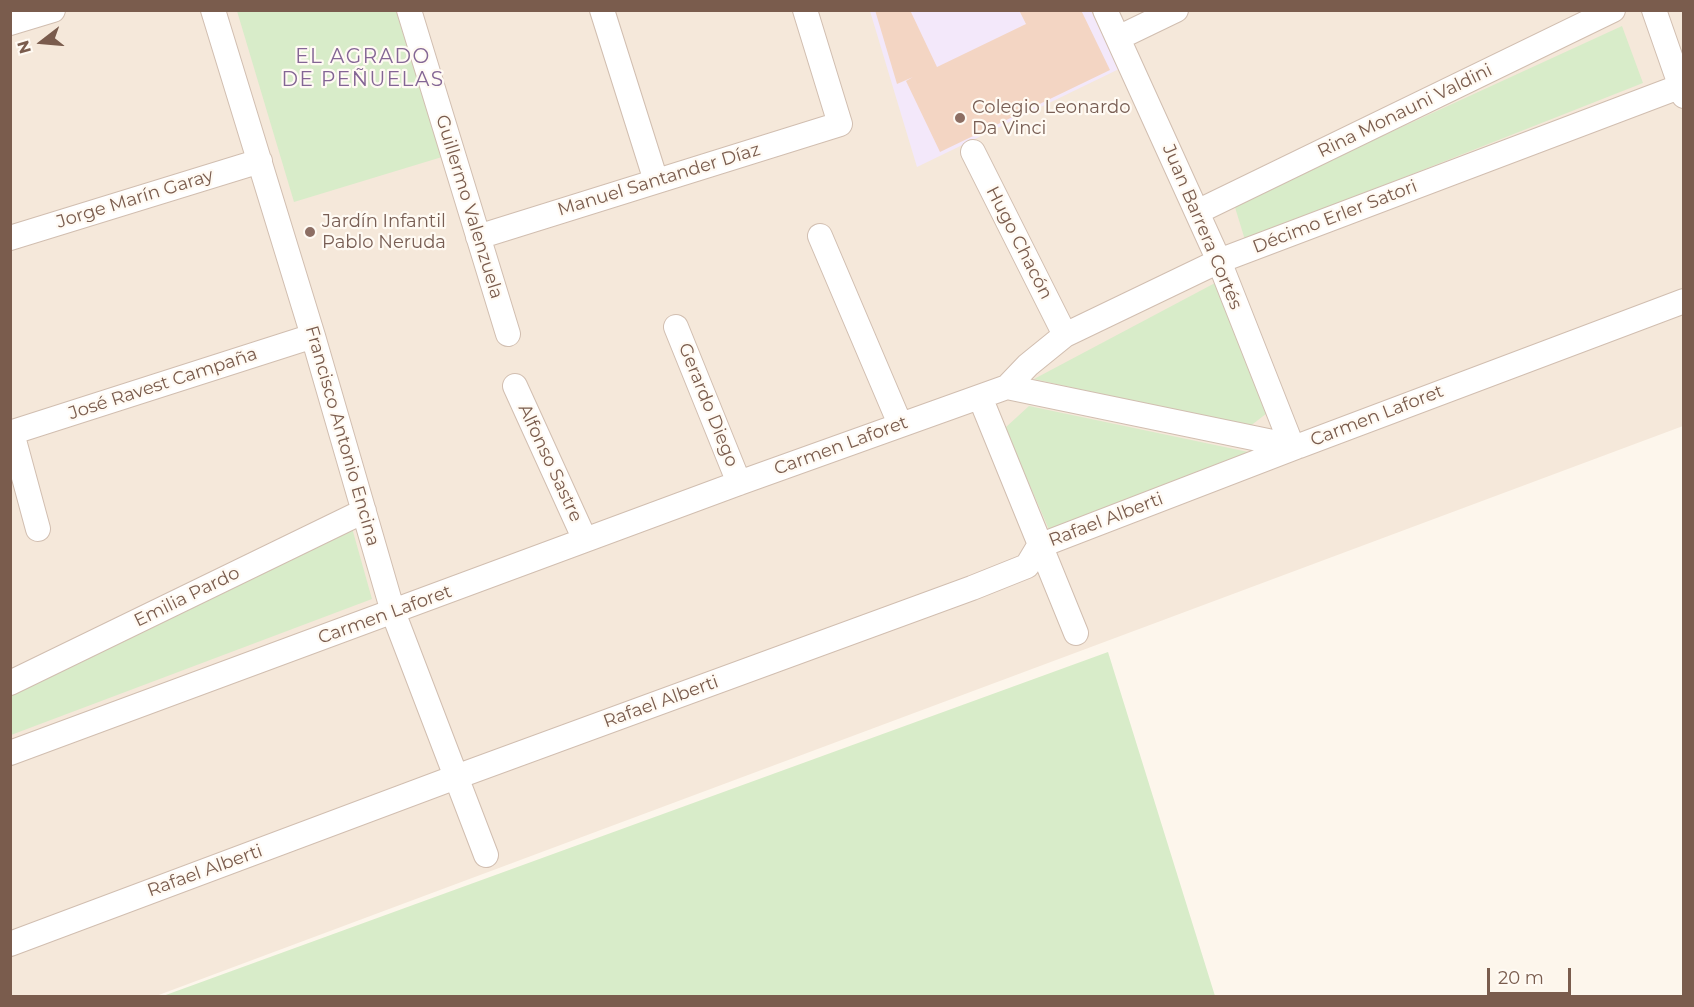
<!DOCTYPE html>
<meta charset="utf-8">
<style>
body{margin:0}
#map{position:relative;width:1694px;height:1007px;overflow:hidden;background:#fdf6ec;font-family:Montserrat,sans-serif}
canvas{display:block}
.frame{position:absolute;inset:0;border:12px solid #7a5c4d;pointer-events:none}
.north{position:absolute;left:12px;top:12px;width:60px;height:60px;-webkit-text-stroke:4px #fffaf3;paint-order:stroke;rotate:254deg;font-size:16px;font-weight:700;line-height:24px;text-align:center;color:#7a5c4d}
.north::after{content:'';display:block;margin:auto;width:21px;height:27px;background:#7a5c4d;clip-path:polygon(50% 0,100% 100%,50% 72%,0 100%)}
.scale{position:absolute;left:1487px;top:968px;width:84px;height:27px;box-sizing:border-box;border:3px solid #7a5c4d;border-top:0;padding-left:8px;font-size:18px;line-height:21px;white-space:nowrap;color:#7a5c4d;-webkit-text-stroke:4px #fffaf3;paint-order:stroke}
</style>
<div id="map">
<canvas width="1694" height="1007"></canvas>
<div class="frame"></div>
<div class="north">N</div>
<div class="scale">20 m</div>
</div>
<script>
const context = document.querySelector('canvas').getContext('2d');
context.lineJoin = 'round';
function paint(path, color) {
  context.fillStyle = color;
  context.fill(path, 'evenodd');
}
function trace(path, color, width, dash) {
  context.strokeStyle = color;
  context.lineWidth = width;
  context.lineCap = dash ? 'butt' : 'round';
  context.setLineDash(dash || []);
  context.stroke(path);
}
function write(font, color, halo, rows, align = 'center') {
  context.font = font + ' Montserrat,sans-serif';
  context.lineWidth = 4.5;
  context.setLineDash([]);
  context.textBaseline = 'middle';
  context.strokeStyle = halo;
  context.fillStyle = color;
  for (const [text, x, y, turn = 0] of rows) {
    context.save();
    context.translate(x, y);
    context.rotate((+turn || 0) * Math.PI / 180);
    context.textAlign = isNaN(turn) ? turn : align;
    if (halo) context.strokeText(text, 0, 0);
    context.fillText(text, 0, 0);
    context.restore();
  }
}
const residential = new Path2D(`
 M 10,11 L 1683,11 L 1683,426 L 156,996 L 11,996 Z`);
const education = new Path2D(`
 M 870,11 L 1091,11 L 1119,69 L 917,167 Z`);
const green = new Path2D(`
 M 237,11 L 396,11 L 442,157 L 294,202 Z
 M 1622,26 L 1643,83 L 1245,240 L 1234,204 Z
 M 1215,283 L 1271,410 L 1249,427 L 1034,379 Z
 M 1029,406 L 1258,454 L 1050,532 L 1005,428 Z
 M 352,528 L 372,599 L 11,735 L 11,692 Z
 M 1108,652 L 1215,996 L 163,996 Z`);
const building = new Path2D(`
 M 875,10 L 910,10 L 937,67 L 1026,24 L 1019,10 L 1081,10 L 1110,70 L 940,152 L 906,81 L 913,77 L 897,84 Z`);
const minor = new Path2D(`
 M 213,10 L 313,336 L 393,612 L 486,855
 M 409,10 L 508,334
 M 602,10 L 656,181
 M 1105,10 L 1219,261 L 1292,446
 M 1654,10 L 1684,96
 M 10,23 L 53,10
 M 1118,38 L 1176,10
 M 973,152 L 1065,335
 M 1197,212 L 1613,10
 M 820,236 L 900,424
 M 478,237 L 840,124 L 805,10
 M 10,238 L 260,161
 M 676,327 L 739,483
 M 515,386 L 585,540
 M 1007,387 L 1028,365 L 1065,335 L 1219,261 L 1684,85
 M 980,397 L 1076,633
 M 10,433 L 313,336
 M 12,433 L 38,529
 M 10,683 L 364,511
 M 10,753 L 739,483 L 1007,387 L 1292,446 L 1299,446 L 1684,301
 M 10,944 L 456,777 L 972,588 L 1027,566 L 1039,546 L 1296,447`);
const markers = [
 [960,118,6,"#8d6e63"],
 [310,232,6,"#8d6e63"]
];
const educationNames = [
 ["Colegio Leonardo",972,108],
 ["Da Vinci",972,129],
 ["Jardín Infantil",322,222],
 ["Pablo Neruda",322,243]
];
const streetNames = [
 ["Rina Monauni Valdini",1405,111,-26],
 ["Manuel Santander Díaz",659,180,-17],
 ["Jorge Marín Garay",135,199,-17],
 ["Guillermo Valenzuela",469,207,73],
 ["Décimo Erler Satori",1335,217,-21],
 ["Juan Barrera Cortés",1202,227,67],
 ["Hugo Chacón",1019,243,63],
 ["José Ravest Campaña",163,384,-18],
 ["Gerardo Diego",708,405,68],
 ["Carmen Laforet",1377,416,-21],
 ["Francisco Antonio Encina",342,436,74],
 ["Carmen Laforet",841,446,-20],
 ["Alfonso Sastre",550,463,65],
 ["Rafael Alberti",1106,520,-21],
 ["Emilia Pardo",187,597,-26],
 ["Carmen Laforet",385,615,-20],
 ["Rafael Alberti",661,702,-20],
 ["Rafael Alberti",205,871,-20]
];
const neighbourhoodNames = [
 ["EL AGRADO",363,57],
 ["DE PEÑUELAS",363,80]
];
paint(residential, '#f5e8da');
paint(education, '#f3e8fa');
paint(green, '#d8ecc9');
paint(building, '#f3d5c3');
trace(minor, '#d1beb0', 26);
trace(minor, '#fff', 24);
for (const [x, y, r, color] of markers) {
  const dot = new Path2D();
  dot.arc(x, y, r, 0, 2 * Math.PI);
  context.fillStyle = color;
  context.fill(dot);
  trace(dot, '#fffaf3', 2);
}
write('18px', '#785e54', '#fffaf3', educationNames, 'left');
write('18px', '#7a5c4d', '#fffaf3', streetNames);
context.letterSpacing = '1.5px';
write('20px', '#846695', '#fffaf3', neighbourhoodNames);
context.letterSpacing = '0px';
</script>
